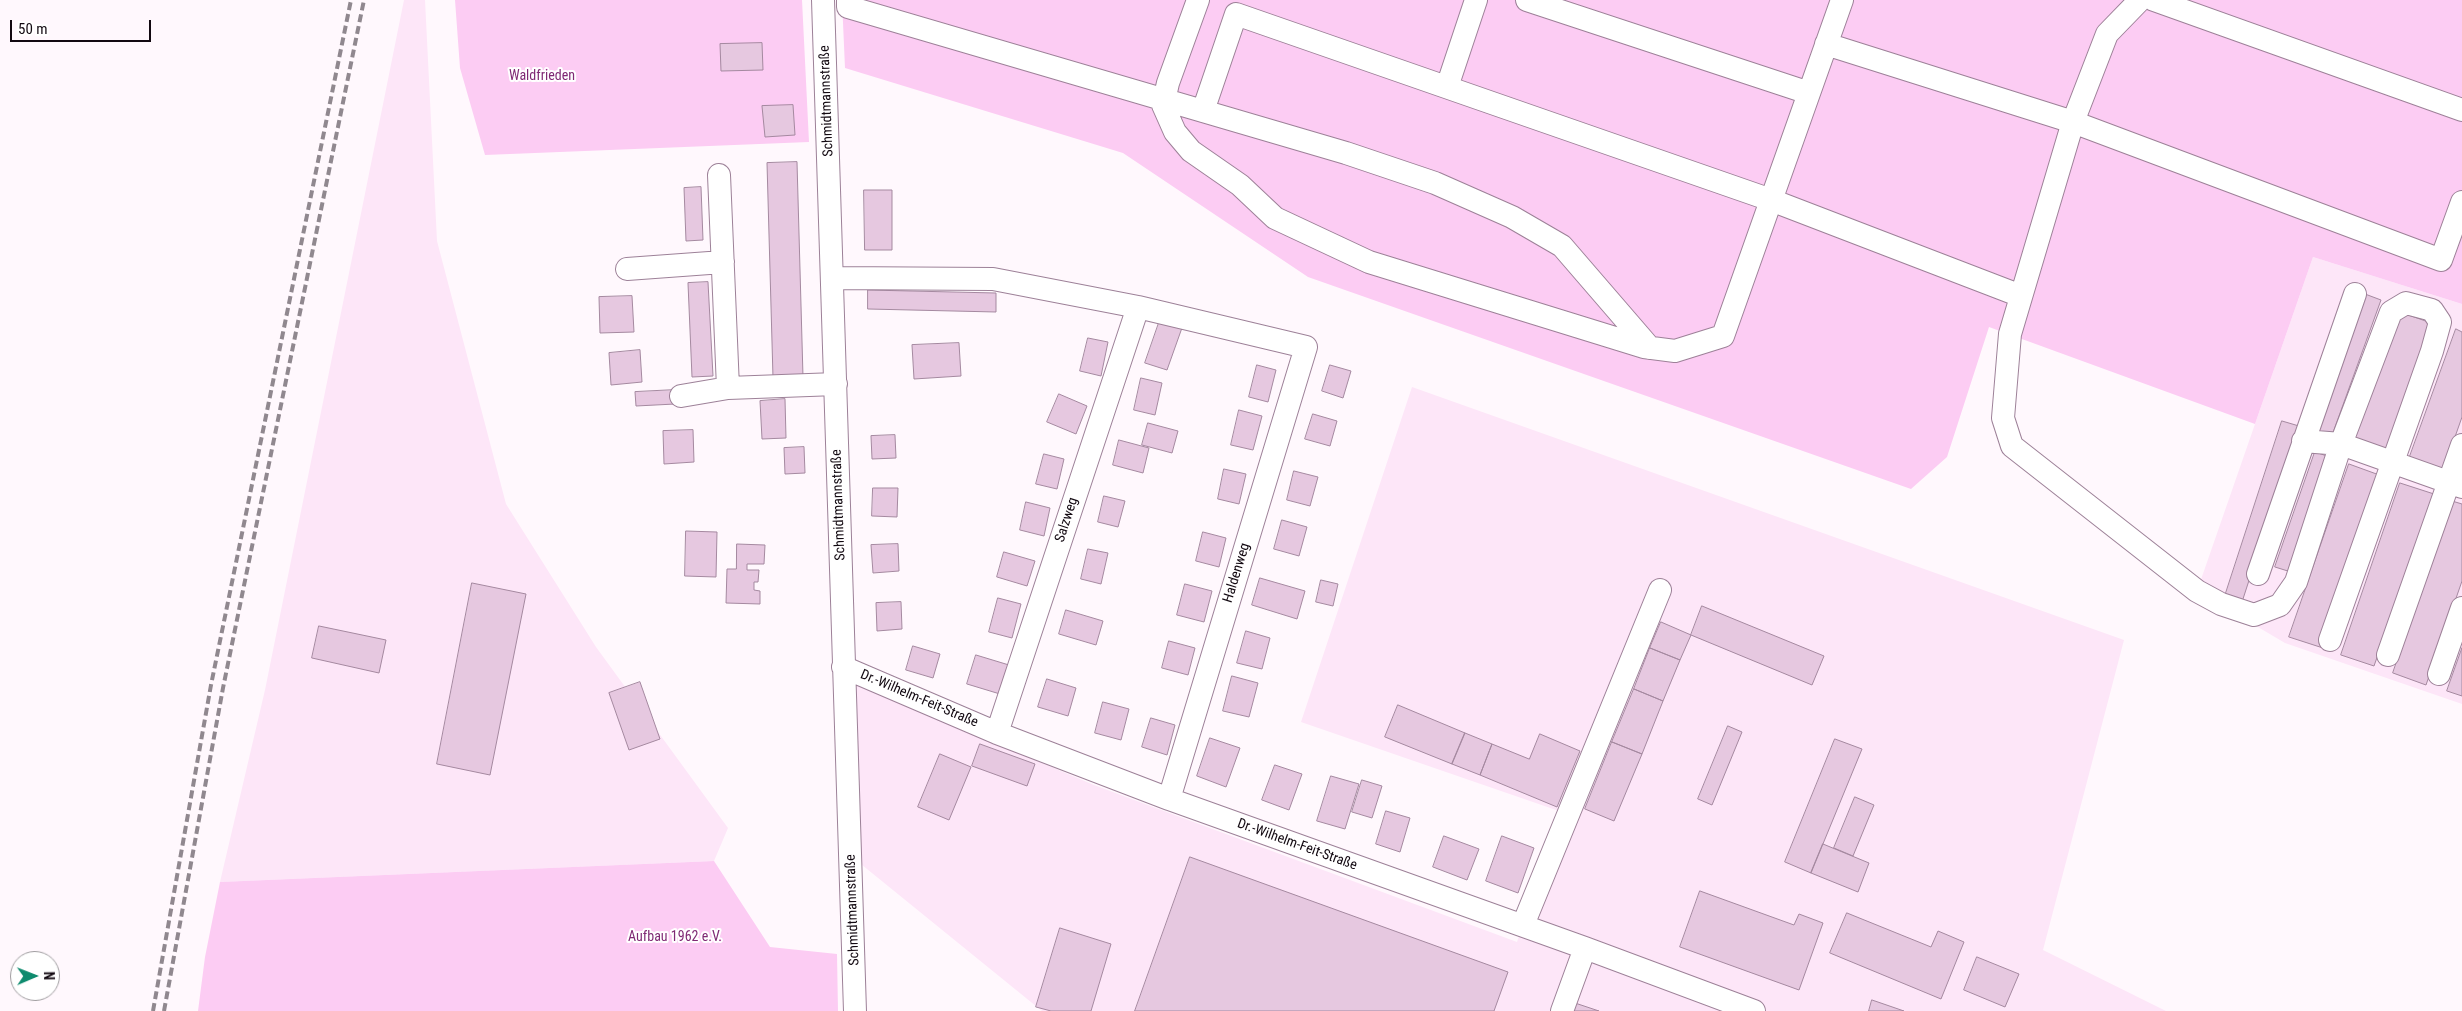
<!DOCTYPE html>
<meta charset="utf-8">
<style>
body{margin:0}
#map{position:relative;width:2462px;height:1011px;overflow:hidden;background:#fff8fd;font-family:"Roboto Condensed",sans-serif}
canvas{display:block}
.north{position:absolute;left:10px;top:951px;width:50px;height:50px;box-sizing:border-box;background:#fff;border:1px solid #a09da0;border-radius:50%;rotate:89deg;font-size:14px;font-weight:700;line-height:20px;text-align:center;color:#120911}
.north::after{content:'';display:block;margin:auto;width:18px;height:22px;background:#0e8b6e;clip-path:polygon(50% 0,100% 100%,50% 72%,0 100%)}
.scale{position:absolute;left:10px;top:20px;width:141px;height:22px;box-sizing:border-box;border:2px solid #120911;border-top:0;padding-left:6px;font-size:15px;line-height:18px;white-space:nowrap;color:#120911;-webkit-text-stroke:4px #fff;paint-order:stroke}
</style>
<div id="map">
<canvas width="2462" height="1011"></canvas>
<div class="north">N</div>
<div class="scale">50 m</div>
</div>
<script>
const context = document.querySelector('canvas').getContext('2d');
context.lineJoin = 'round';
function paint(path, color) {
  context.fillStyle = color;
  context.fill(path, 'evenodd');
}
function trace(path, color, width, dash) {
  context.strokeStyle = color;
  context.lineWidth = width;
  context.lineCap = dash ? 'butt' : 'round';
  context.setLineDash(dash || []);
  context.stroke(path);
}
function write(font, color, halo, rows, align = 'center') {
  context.font = font + ' "Roboto Condensed",sans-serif';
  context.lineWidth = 4;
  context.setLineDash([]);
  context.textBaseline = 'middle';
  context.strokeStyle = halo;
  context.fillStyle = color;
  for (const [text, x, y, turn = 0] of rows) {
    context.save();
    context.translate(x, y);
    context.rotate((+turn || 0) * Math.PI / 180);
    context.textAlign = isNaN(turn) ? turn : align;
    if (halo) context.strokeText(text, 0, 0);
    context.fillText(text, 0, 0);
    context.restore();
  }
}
const built = new Path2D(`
 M 404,0 L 425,0 L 437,241 L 506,504 L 596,647 L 728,828 L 714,861 L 220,882 L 265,690 Z
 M 2313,257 L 2462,304 L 2462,704 L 2285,643 L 2197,591 Z
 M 1412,387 L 2124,640 L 2043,950 L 2166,1011 L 1042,1011 L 851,856 L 835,675 L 1094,785 L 1517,942 L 1559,811 L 1301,722 Z`);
const green = new Path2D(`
 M 455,0 L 802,0 L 809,142 L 485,155 L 460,68 Z
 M 842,0 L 2462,0 L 2462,304 L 2313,257 L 2255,424 L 1989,327 L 1947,457 L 1911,489 L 1308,277 L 1123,153 L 845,68 Z
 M 714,861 L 770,947 L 837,954 L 838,1011 L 198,1011 L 205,957 L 220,882 Z`);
const building = new Path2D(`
 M 762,43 L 763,70 L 721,71 L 720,44 Z
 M 793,105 L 795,135 L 765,137 L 762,106 Z
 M 797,162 L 803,377 L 773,378 L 767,163 Z
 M 701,187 L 703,240 L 686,241 L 684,188 Z
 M 864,190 L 892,190 L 892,250 L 865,250 Z
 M 708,282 L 713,376 L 692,377 L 688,283 Z
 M 868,290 L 996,293 L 996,312 L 868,309 Z
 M 2365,294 L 2381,300 L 2331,438 L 2315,432 Z
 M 632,296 L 634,332 L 600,333 L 599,297 Z
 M 2400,312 L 2434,324 L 2387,453 L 2354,441 Z
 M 1161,317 L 1183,325 L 1167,370 L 1145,363 Z
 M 2456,329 L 2462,332 L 2462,417 L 2443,471 L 2409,459 Z
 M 1088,338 L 1108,342 L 1101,376 L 1080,371 Z
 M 959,343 L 961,376 L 914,379 L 912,345 Z
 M 640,350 L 642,382 L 611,385 L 609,353 Z
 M 1257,365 L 1276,370 L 1268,402 L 1249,397 Z
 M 1330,365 L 1351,371 L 1343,398 L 1322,391 Z
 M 1141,378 L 1162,383 L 1155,415 L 1134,410 Z
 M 675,390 L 675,404 L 636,406 L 635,392 Z
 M 1059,394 L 1087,406 L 1076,434 L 1047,422 Z
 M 785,399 L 786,438 L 762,439 L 760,401 Z
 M 1239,410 L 1262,416 L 1253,450 L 1231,445 Z
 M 1313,414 L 1337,421 L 1330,446 L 1305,439 Z
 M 2282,421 L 2299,426 L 2242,602 L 2225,596 Z
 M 1148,423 L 1178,431 L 1172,453 L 1142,445 Z
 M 693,430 L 694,462 L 664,464 L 663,431 Z
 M 895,435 L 896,458 L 872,459 L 871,436 Z
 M 1119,440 L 1149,448 L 1143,473 L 1113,465 Z
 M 804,447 L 805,473 L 785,474 L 784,448 Z
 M 2315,452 L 2330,457 L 2291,572 L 2275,567 Z
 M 1044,454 L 1064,459 L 1057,489 L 1036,484 Z
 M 2349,464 L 2382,476 L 2323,648 L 2289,637 Z
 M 1224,469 L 1246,474 L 1239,504 L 1218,499 Z
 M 1294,471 L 1318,477 L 1310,506 L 1287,500 Z
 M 2400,483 L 2434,494 L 2374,666 L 2341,655 Z
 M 873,488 L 898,488 L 897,517 L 872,516 Z
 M 1104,496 L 1125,501 L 1118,527 L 1098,522 Z
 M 2452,501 L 2462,504 L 2462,581 L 2426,685 L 2393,673 Z
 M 1026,502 L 1050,508 L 1044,536 L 1020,530 Z
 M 1282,520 L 1307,527 L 1299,556 L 1274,549 Z
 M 686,531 L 717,532 L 716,577 L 685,576 Z
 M 1203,532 L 1226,538 L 1219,567 L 1196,561 Z
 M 737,544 L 765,545 L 764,564 L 747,564 L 747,570 L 759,570 L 758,582 L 754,582 L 754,590 L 760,591 L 760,604 L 726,603 L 727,569 L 736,569 Z
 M 898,544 L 899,571 L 873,573 L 871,545 Z
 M 1088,549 L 1108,553 L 1101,584 L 1081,579 Z
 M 1004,552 L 1035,561 L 1027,586 L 997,577 Z
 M 1260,578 L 1305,591 L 1297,619 L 1252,605 Z
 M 1321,580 L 1338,584 L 1333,606 L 1316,602 Z
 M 472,583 L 526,594 L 490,775 L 437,764 Z
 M 1185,584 L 1212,591 L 1204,622 L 1177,615 Z
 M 998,598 L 1021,604 L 1012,638 L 989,632 Z
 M 901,602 L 902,629 L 877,631 L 876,603 Z
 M 1702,606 L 1824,656 L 1812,685 L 1691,635 Z
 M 1066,610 L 1103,621 L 1096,645 L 1059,634 Z
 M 1661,622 L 1691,635 L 1680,660 L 1650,648 Z
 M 319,626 L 386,640 L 379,673 L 312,658 Z
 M 1246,631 L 1270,638 L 1262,669 L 1237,663 Z
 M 1169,641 L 1195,648 L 1188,675 L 1162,668 Z
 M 913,646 L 940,654 L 933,678 L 906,670 Z
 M 1650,648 L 1680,660 L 1663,701 L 1634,689 Z
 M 2462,648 L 2462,696 L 2447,691 Z
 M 976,655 L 1009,665 L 1000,694 L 967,684 Z
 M 1232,676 L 1258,683 L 1249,717 L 1223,711 Z
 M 1047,679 L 1076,688 L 1068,716 L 1038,707 Z
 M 640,682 L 660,739 L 629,750 L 609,693 Z
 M 1634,689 L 1663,701 L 1642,754 L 1612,742 Z
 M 1103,702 L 1129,709 L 1121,740 L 1095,733 Z
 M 1398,705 L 1465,733 L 1452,764 L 1385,737 Z
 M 1151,718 L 1175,725 L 1167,755 L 1142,747 Z
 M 1728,726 L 1742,732 L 1712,805 L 1698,799 Z
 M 1465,733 L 1492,744 L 1480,775 L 1452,764 Z
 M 1540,734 L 1580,751 L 1557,807 L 1480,775 L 1492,744 L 1529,759 Z
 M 1210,738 L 1240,748 L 1226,787 L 1197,776 Z
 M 1835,739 L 1862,749 L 1811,873 L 1785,862 Z
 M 1612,742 L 1642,754 L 1614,821 L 1585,809 Z
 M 980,744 L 1035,764 L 1027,786 L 972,766 Z
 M 940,754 L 971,767 L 949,820 L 918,807 Z
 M 1275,765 L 1302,774 L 1289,810 L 1262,800 Z
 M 1331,776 L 1359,784 L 1345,829 L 1317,821 Z
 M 1362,780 L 1382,786 L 1372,818 L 1352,812 Z
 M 1855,797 L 1874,805 L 1853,856 L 1834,848 Z
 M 1386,811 L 1410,818 L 1400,852 L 1376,844 Z
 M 1444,836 L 1479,849 L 1467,880 L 1433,867 Z
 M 1502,836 L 1534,848 L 1518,893 L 1486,881 Z
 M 1823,844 L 1869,863 L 1858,892 L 1811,873 Z
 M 1190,857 L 1508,972 L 1494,1011 L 1135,1011 Z
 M 1700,891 L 1794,925 L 1799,914 L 1823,923 L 1799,990 L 1680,947 Z
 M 1847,913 L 1931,947 L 1938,931 L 1964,942 L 1941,999 L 1830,953 Z
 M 1060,928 L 1111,944 L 1091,1011 L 1051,1011 L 1036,1007 Z
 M 1977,957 L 2019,974 L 2005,1007 L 1964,990 Z
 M 1872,1000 L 1904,1011 L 1869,1011 Z
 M 1575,1003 L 1599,1011 L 1573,1011 Z`);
const minor = new Path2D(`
 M 823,0 L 855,1011
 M 848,0 L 848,7 L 1346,153 L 1435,183 L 1512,217 L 1562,246 L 1650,348
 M 1198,0 L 1168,83 L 1163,105 L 1175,132 L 1191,151 L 1240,185 L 1275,218 L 1369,262 L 1644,347 L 1675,351 L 1723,336 L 1842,0
 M 1527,0 L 1809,93
 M 2140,0 L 2107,34 L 2073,122 L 2441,260 L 2462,202
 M 2154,0 L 2462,110
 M 1826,44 L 2073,122 L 2010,334 L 2003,418 L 2012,446 L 2197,591 L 2221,604 L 2254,615 L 2280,605 L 2296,582 L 2341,444 L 2462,487
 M 1447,87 L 1476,0
 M 1203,111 L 1236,14 L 1771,200 L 2021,296
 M 719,175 L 728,388 L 836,384
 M 627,269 L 723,262
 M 833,278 L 993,279 L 1138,307 L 1306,347 L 1169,799
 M 681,396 L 728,388
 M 2303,441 L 2341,444 L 2391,312 L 2406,303 L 2432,310 L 2440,322 L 2432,351 L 2330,640
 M 2258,574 L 2355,294
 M 2388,655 L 2462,445
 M 843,667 L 997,733 L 1169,799 L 1585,948 L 1754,1011
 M 2439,674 L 2462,608
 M 997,733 L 1138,307
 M 1523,925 L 1660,590
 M 1562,1011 L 1585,948`);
const rail = new Path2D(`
 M 153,1011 L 211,685 L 351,0
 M 164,1011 L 223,688 L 364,0`);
const parkNames = [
 ["Waldfrieden",542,76],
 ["Aufbau 1962 e.V.",675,937]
];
const streetNames = [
 ["Schmidtmannstraße",827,101,-92],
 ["Schmidtmannstraße",839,505,-92],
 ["Salzweg",1067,520,-72],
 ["Haldenweg",1237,573,-73],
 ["Dr.-Wilhelm-Feit-Straße",919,699,23],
 ["Dr.-Wilhelm-Feit-Straße",1297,845,20],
 ["Schmidtmannstraße",853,910,-92]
];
paint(built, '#fde6f8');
paint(green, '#fcccf3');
paint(building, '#e6c8e0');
trace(building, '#a589a0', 1);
trace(minor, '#9d8198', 24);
trace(minor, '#fff', 22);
trace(rail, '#90888f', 4, [8, 4]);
write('14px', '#7f2974', '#fff', parkNames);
write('14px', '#120911', '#fff', streetNames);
</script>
